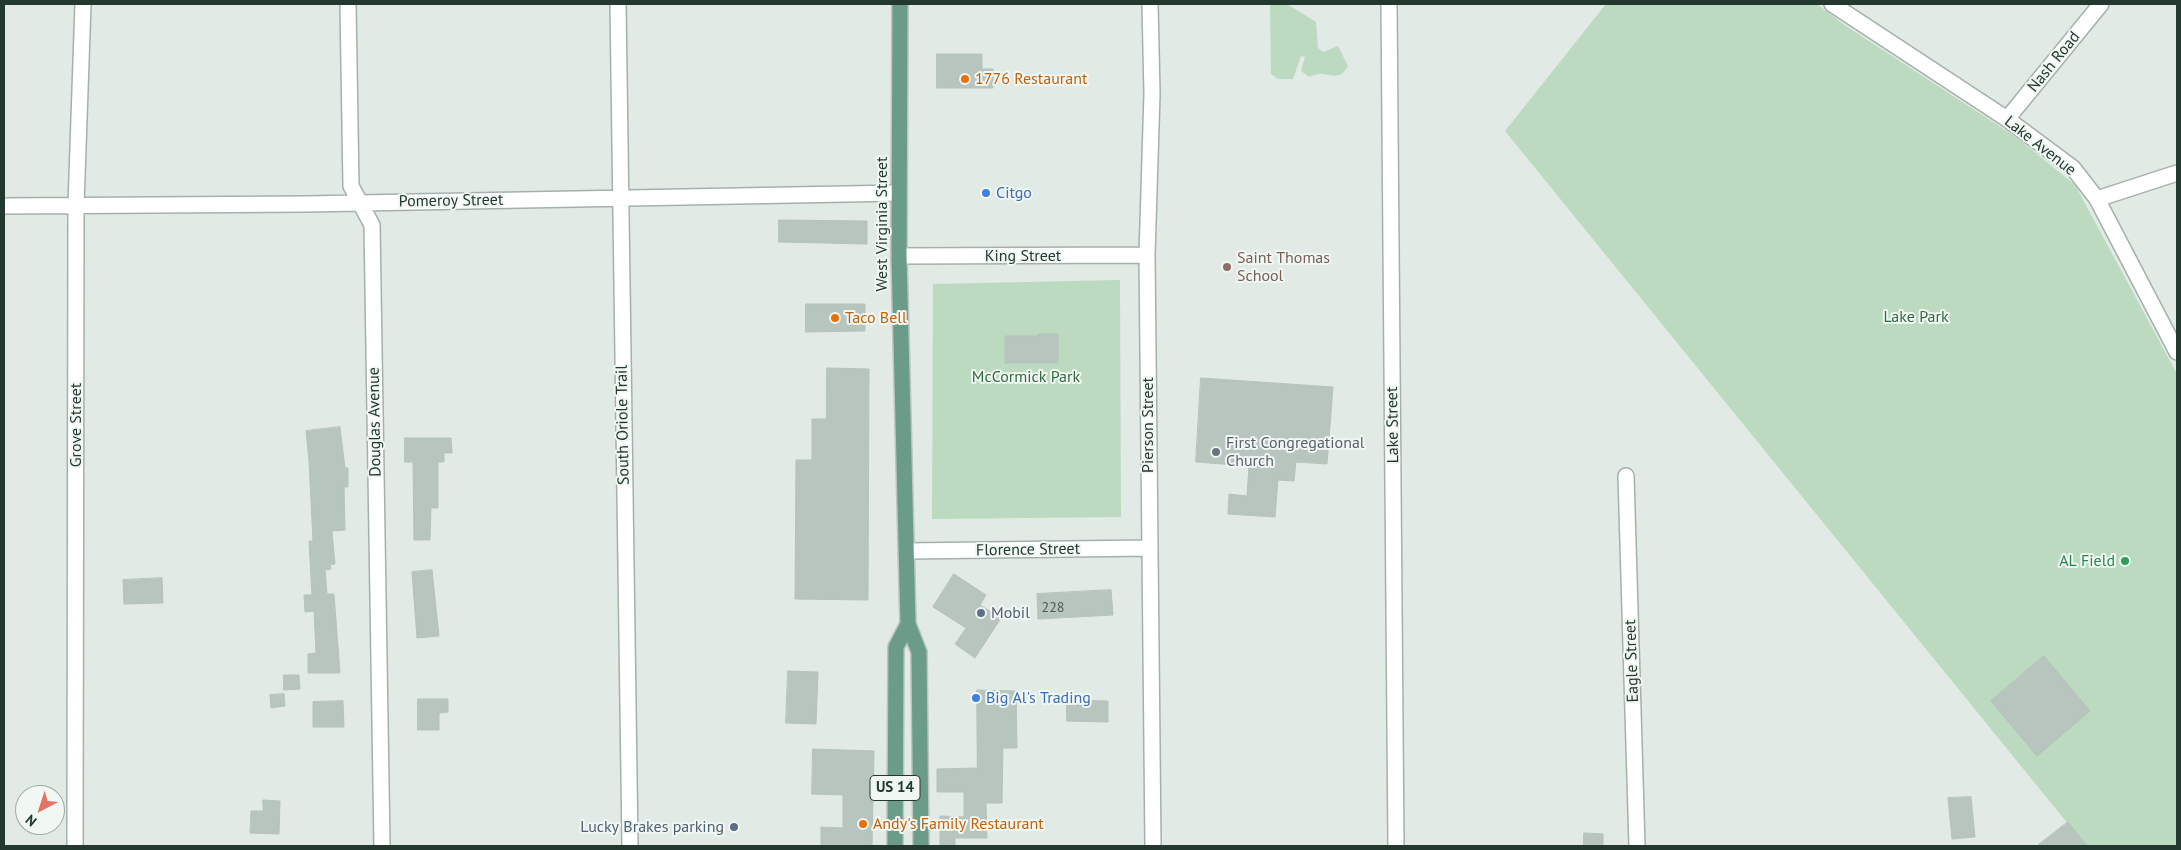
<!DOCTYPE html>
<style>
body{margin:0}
#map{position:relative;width:2181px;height:850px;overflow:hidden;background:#e1eae5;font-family:"PT Sans",sans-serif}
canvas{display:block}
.frame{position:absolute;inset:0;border:5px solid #233930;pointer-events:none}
.north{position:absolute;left:15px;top:785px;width:50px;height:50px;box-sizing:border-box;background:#f1f7f3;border:1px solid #9faba5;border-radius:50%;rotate:220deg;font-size:14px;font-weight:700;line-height:20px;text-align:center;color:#233930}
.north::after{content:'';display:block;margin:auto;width:18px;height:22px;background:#e57365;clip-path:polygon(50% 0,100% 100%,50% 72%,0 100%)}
</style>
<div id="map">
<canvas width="2181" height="850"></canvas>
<div class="frame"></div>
<div class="north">N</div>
</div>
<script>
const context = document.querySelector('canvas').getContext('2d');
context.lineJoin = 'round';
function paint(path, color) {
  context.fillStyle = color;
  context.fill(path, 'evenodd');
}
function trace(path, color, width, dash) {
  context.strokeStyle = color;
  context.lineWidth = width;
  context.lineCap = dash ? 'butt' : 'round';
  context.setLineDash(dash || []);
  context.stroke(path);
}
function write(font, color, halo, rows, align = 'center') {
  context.font = font + ' "PT Sans",sans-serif';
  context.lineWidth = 4;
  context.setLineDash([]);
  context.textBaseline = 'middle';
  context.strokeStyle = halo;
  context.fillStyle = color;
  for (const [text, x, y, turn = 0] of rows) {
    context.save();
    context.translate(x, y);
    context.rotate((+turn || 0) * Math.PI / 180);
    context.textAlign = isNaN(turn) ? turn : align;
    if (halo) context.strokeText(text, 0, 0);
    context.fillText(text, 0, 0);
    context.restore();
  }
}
const green = new Path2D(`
 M 1270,4 L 1287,4 L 1316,22 L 1318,48 L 1323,52 L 1338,46 L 1348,66 C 1340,80 1335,75 1322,74 C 1318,73 1313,76 1309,77 L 1301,71 L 1305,57 L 1301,56 L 1293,79 L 1278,79 L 1271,74 Z
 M 1606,4 L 1817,4 L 1843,24 L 2016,137 L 2075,185 L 2177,374 L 2177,846 L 2086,846 L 1505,131 Z
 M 1120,280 L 1121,517 L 932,519 L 933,284 Z`);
const building = new Path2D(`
 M 937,54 L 982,54 L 982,69 L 993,69 L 993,88 L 937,88 Z
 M 779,220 L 867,221 L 867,244 L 779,242 Z
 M 806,304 L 865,304 L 865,331 L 806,332 Z
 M 1038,334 L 1058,334 L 1058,363 L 1005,363 L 1005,336 L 1038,336 Z
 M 827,368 L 869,369 L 868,600 L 795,599 L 796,460 L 812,460 L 812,419 L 826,419 Z
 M 1201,378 L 1333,387 L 1327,464 L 1296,462 L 1294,481 L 1278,480 L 1275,517 L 1228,514 L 1229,494 L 1247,496 L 1249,466 L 1196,462 Z
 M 340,427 L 345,468 L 348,468 L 348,487 L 344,487 L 345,530 L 332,531 L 335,564 L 330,565 L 331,569 L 325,570 L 327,594 L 334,594 L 340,673 L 308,673 L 308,654 L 316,653 L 314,611 L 305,612 L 304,595 L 312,595 L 309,541 L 313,541 L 309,461 L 306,431 Z
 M 405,438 L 451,438 L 452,453 L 444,453 L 444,462 L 438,462 L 438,508 L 431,508 L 430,540 L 414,540 L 413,462 L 405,462 Z
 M 432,570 L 439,636 L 417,638 L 412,572 Z
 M 954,574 L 986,595 L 980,605 L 1001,618 L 975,658 L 955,644 L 966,628 L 933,607 Z
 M 162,578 L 163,603 L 124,604 L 123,580 Z
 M 1111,590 L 1113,615 L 1038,619 L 1037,594 Z
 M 2044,656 L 2090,711 L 2037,756 L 1991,701 Z
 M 788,671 L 818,672 L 816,724 L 786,723 Z
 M 284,675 L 299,675 L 300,689 L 284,690 Z
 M 977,690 L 1016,691 L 1017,748 L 1003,748 L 1002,803 L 986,803 L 987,838 L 955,838 L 955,845 L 940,845 L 940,816 L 964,817 L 964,792 L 937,792 L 937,769 L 977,768 Z
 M 284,694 L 285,706 L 271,708 L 270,695 Z
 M 418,699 L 448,699 L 448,712 L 439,713 L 439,730 L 418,730 Z
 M 1067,700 L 1108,701 L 1108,722 L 1067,721 Z
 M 343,701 L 344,727 L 313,727 L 313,702 Z
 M 813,749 L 874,751 L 872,846 L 821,846 L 821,827 L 843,828 L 843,795 L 812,794 Z
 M 1971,797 L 1975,837 L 1952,839 L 1948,798 Z
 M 263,800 L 280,801 L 279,834 L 250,833 L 251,811 L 263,811 Z
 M 2068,822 L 2087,846 L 2037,846 Z
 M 1584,833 L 1603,834 L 1603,846 L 1584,846 Z`);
const minor = new Path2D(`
 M 348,4 L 351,186 L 372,225 L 382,846
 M 618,4 L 630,846
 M 1150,4 L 1152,94 L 1147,255 L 1153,846
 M 1389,4 L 1396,846
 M 1832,4 L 2007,119 L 2073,168 L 2097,199 L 2177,352
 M 2007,119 L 2101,4
 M 2097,199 L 2177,173
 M 4,206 L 306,204 L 899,193
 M 899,256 L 1147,255
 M 1626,476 L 1637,846
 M 907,551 L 1149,548
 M 75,846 L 76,205 L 83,4`);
const major = new Path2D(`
 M 900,4 L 899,256 L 908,624 L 919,652 L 921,846
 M 895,846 L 896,647 L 908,624`);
const markers = [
 [965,79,5,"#e8710a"],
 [986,193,5,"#3f7fe0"],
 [1227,267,5,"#8d6e63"],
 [835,318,5,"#e8710a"],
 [1216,452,5,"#6b7280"],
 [2125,561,5,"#2e9e5b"],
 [981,613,5,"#5c6f8a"],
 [976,698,5,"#3f7fe0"],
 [863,824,5,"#e8710a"],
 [734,827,5,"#5c6f8a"]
];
const numberNames = [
 ["228",1053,608]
];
const shields = [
 [895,788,50]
];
const shieldNames = [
 ["US 14",895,788]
];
const streetNames = [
 ["Nash Road",2054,62,-51],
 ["Lake Avenue",2040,146,38],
 ["Pomeroy Street",451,201,-1],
 ["West Virginia Street",882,224,-90],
 ["King Street",1023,256],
 ["Douglas Avenue",375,422,-91],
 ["Grove Street",76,425,-90],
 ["South Oriole Trail",623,425,-91],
 ["Pierson Street",1148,425,-90],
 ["Lake Street",1393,425,-91],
 ["Florence Street",1028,550,-1],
 ["Eagle Street",1632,661,-92]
];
const foodNames = [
 ["1776 Restaurant",975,79],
 ["Taco Bell",845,318],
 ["Andy's Family Restaurant",873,824]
];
const shopNames = [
 ["Citgo",996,193],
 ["Big Al's Trading",986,698]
];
const educationNames = [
 ["Saint Thomas",1237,258],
 ["School",1237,276]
];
const parkNames = [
 ["Lake Park",1916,317],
 ["McCormick Park",1026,377]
];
const worshipNames = [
 ["First Congregational",1226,443],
 ["Church",1226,461]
];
const leisureNames = [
 ["AL Field",2115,561]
];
const serviceNames = [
 ["Mobil",991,613],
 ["Lucky Brakes parking",724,827,"right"]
];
paint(green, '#bcdac0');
paint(building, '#b7c5be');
trace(building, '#b4c3bb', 1);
trace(minor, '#a4b1ab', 18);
trace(major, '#bdc4c1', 18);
trace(minor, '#fff', 15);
trace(major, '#6a9c88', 15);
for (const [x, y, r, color] of markers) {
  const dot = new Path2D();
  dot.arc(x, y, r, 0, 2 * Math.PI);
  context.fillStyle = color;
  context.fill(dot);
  trace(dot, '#f1f7f3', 2);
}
write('14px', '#485c54', null, numberNames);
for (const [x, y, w] of shields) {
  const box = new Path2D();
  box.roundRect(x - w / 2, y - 12.5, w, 25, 4);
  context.fillStyle = '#f1f7f3';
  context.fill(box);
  trace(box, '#233930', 1);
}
write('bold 15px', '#233930', null, shieldNames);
write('16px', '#233930', '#f1f7f3', streetNames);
write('16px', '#c56008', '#f1f7f3', foodNames, 'left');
write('16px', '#366cbe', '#f1f7f3', shopNames, 'left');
write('16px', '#785e54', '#f1f7f3', educationNames, 'left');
write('16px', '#316c40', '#f1f7f3', parkNames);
write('16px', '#5b616d', '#f1f7f3', worshipNames, 'left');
write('16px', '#27864d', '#f1f7f3', leisureNames, 'right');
write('16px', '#4e5e75', '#f1f7f3', serviceNames, 'left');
</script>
